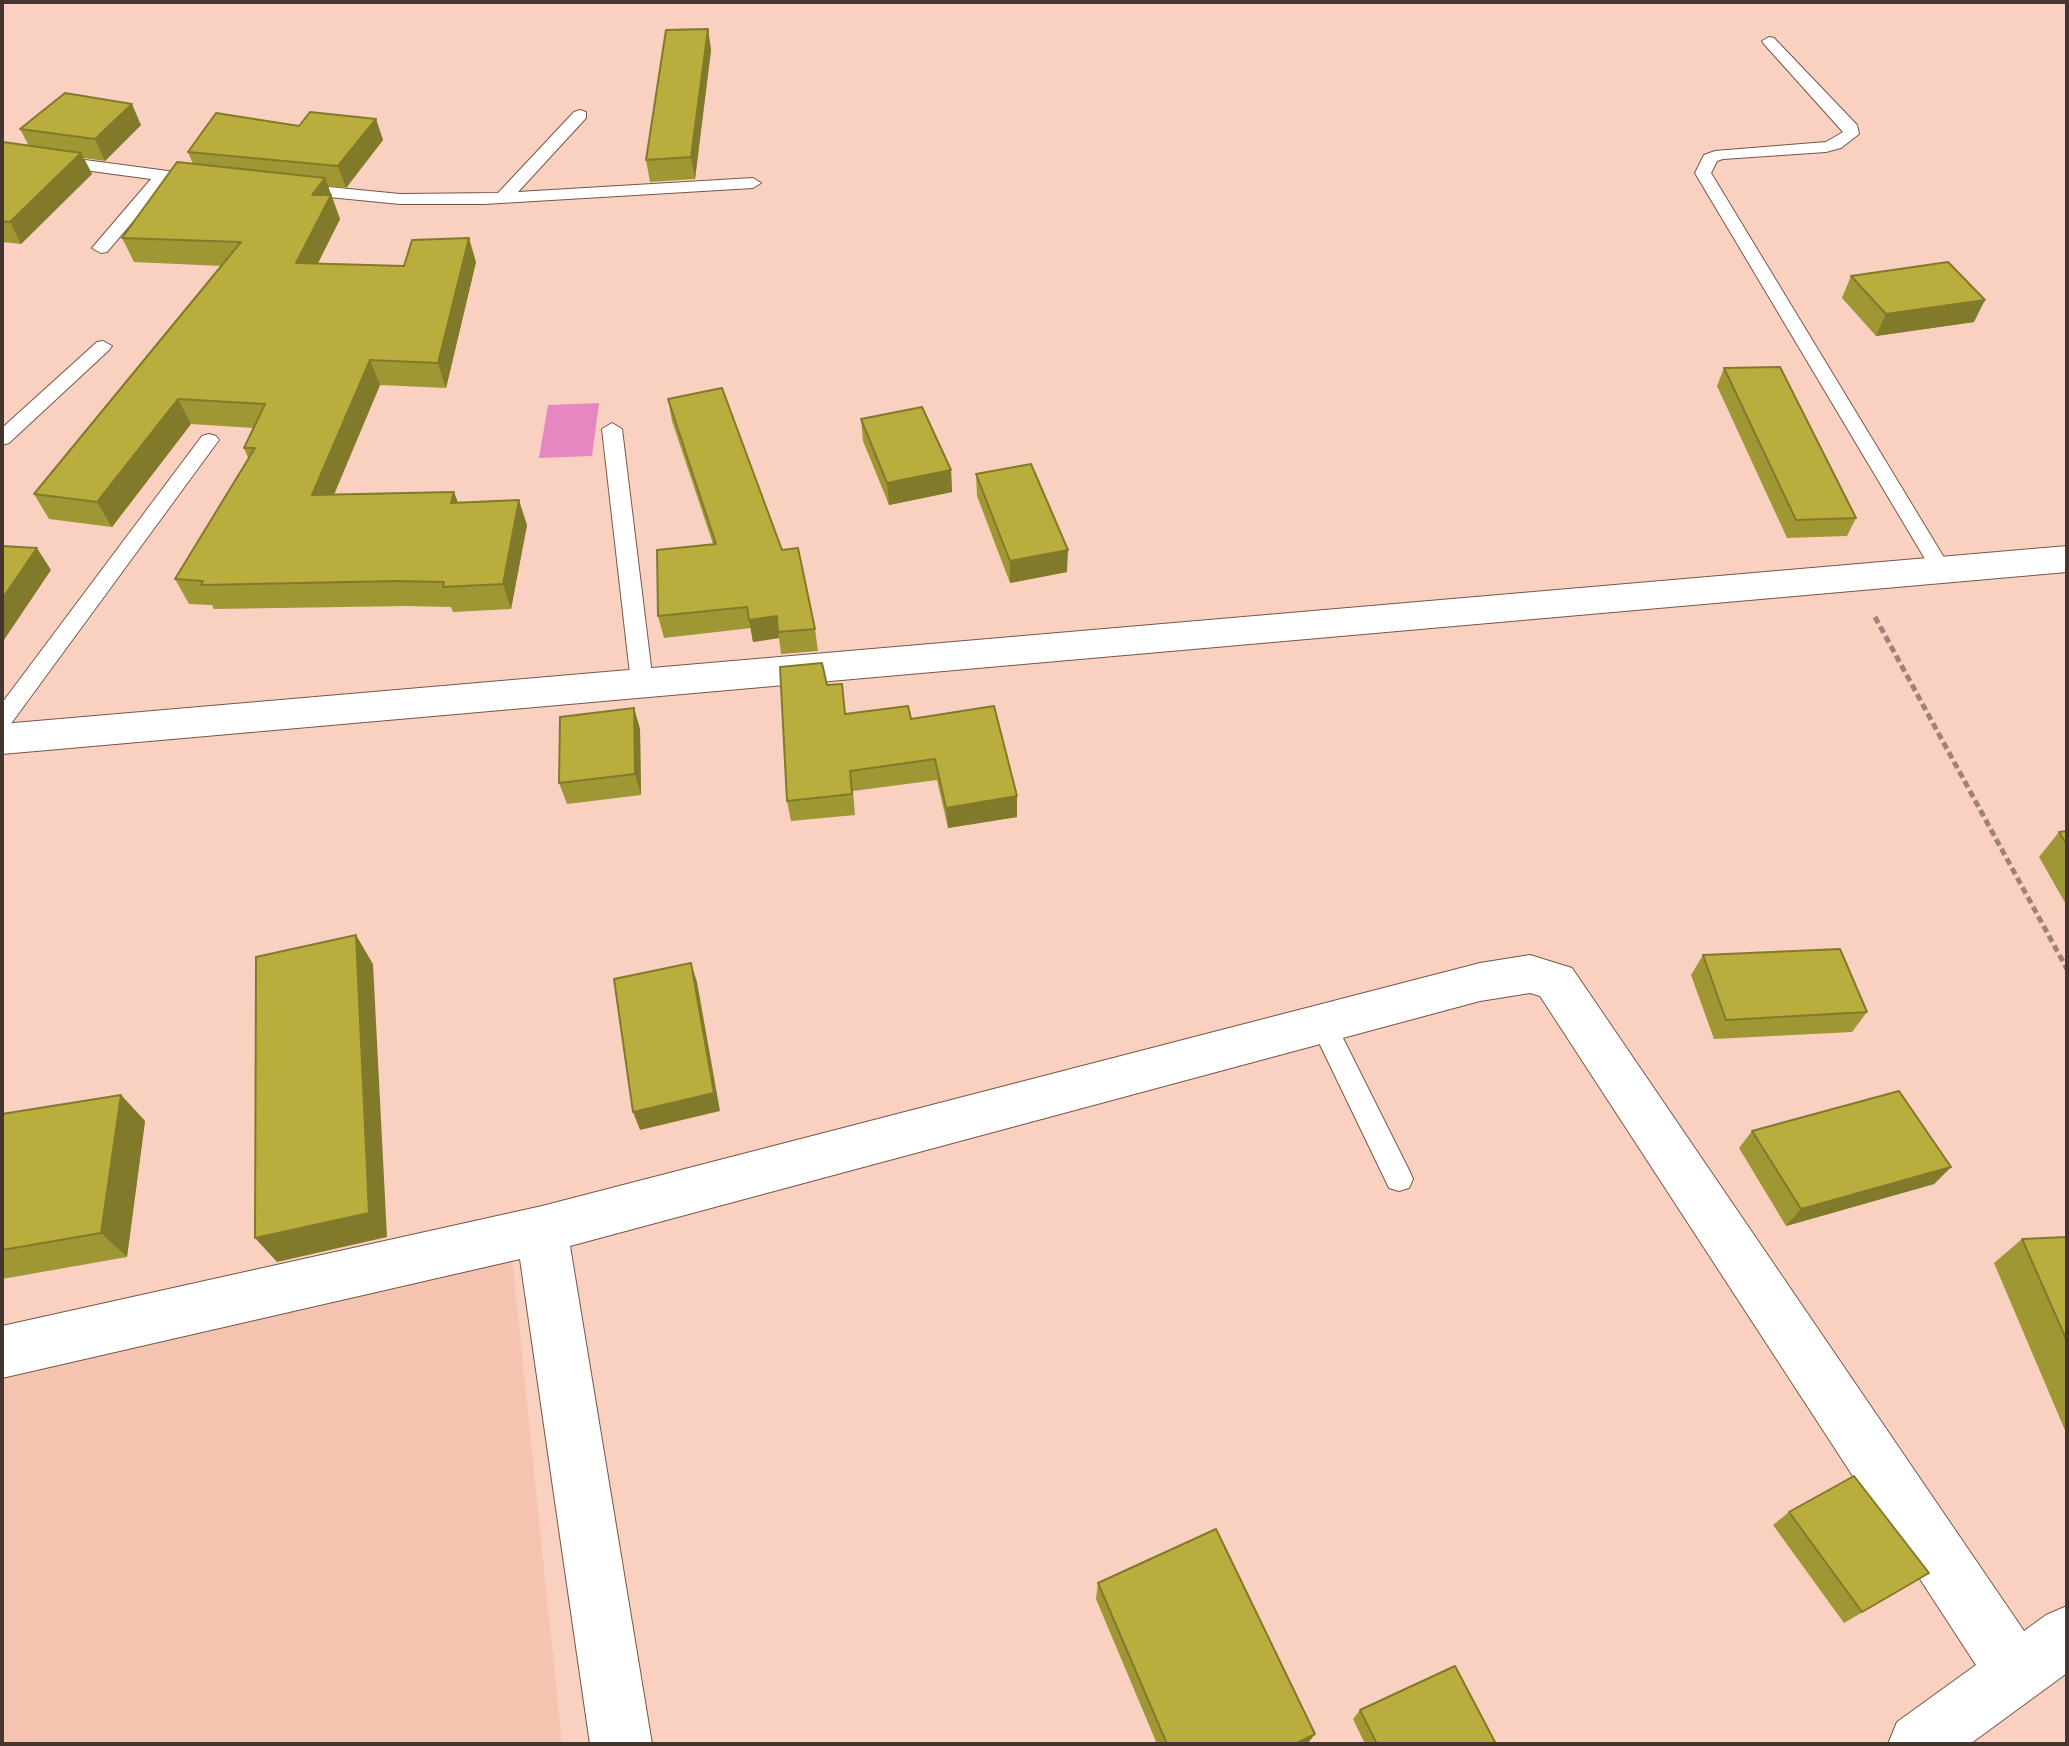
<!DOCTYPE html>
<style>
body{margin:0}
#map{position:relative;width:2069px;height:1746px;overflow:hidden;background:#fad1c0;font-family:Figtree,sans-serif}
canvas{display:block}
.frame{position:absolute;inset:0;border:4px solid #45352f;pointer-events:none}
</style>
<div id="map">
<canvas width="2069" height="1746"></canvas>
<div class="frame"></div>
</div>
<script>
const context = document.querySelector('canvas').getContext('2d');
context.lineJoin = 'round';
function paint(path, color) {
  context.fillStyle = color;
  context.fill(path, 'evenodd');
}
function trace(path, color, width, dash) {
  context.strokeStyle = color;
  context.lineWidth = width;
  context.lineCap = dash ? 'butt' : 'round';
  context.setLineDash(dash || []);
  context.stroke(path);
}
const built = new Path2D(`
 M 511,1247 L 562,1744 L 2,1744 L 2,1376 Z`);
const green = new Path2D(`
 M 599,403 L 592,456 L 539,458 L 548,405 Z`);
const path = new Path2D(`
 M 1875,617 L 2067,969`);
const lane = new Path2D(`
 M 1769,37 L 1774,38 L 1857,125 L 1859,134 L 1841,148 L 1826,152 L 1723,159 L 1717,161 L 1711,173 L 1951,569 L 1948,574 L 1934,574 L 1695,173 L 1704,155 L 1715,151 L 1826,142 L 1843,132 L 1764,44 L 1762,41 Z
 M 580,110 L 586,112 L 586,118 L 518,192 L 753,178 L 761,183 L 753,188 L 484,204 L 400,204 L 298,194 L 290,189 L 298,184 L 400,194 L 498,193 L 574,112 Z
 M 2,149 L 198,175 L 206,180 L 198,185 L 167,181 L 107,252 L 101,253 L 92,248 L 151,179 L 2,159 Z
 M 103,341 L 112,346 L 109,350 L 9,443 L 2,445 L 2,428 L 97,342 Z
 M 612,423 L 622,429 L 653,683 L 650,689 L 634,689 L 631,683 L 602,429 Z
 M 209,434 L 216,436 L 219,440 L 216,444 L 10,725 L 2,727 L 2,703 L 202,436 Z
 M 1323,1013 L 1332,1016 L 1409,1170 L 1413,1179 L 1409,1188 L 1399,1191 L 1389,1188 L 1310,1024 L 1314,1016 Z`);
const street = new Path2D(`
 M 2067,546 L 2067,572 L 2,754 L 2,724 Z
 M 1530,955 L 1572,968 L 2024,1631 L 2046,1615 L 2067,1606 L 2067,1673 L 1970,1744 L 1888,1744 L 1897,1722 L 1976,1665 L 1540,996 L 1530,993 L 1480,1001 L 570,1246 L 652,1744 L 590,1744 L 520,1259 L 2,1378 L 2,1326 L 542,1206 L 1480,963 Z`);
const wall = new Path2D(`
 M 708,29 L 711,50 L 695,179 L 650,182 L 646,160 Z
 M 376,119 L 383,140 L 346,188 L 328,186 L 340,219 L 318,263 L 404,266 L 476,262 L 446,388 L 380,385 L 334,495 L 454,492 L 458,503 L 527,525 L 511,609 L 453,612 L 451,607 L 407,606 L 214,609 L 212,605 L 189,604 L 175,579 L 248,458 L 244,448 L 253,428 L 191,424 L 112,527 L 49,519 L 34,494 L 222,266 L 134,262 L 122,238 L 193,164 L 188,152 L 299,126 Z
 M 141,125 L 105,161 L 84,158 L 92,174 L 21,244 L 2,242 L 2,143 L 29,146 L 20,129 Z
 M 1851,276 L 1974,322 L 1876,336 L 1842,298 Z
 M 1724,368 L 1856,518 L 1847,536 L 1787,538 L 1717,386 Z
 M 668,399 L 782,550 L 815,629 L 818,651 L 781,654 L 779,638 L 753,642 L 751,628 L 664,638 L 658,616 L 713,544 L 672,421 Z
 M 861,419 L 951,470 L 952,492 L 889,505 L 863,441 Z
 M 976,474 L 1067,572 L 1010,583 L 977,496 Z
 M 827,685 L 846,714 L 911,719 L 1017,796 L 1017,817 L 948,828 L 937,780 L 853,791 L 855,815 L 791,821 L 787,801 Z
 M 634,708 L 640,729 L 641,795 L 567,804 L 559,783 Z
 M 2067,831 L 2067,906 L 2039,857 L 2059,832 Z
 M 1703,955 L 1867,1012 L 1852,1032 L 1714,1039 L 1691,975 Z
 M 121,1095 L 145,1121 L 127,1257 L 2,1279 L 2,1114 Z
 M 1752,1131 L 1951,1167 L 1934,1184 L 1786,1226 L 1739,1148 Z
 M 2067,1237 L 2067,1435 L 1994,1263 L 2022,1239 Z
 M 1789,1512 L 1929,1573 L 1844,1623 L 1773,1525 Z
 M 1098,1583 L 1315,1734 L 1307,1744 L 1157,1744 L 1096,1599 Z
 M 1360,1710 L 1496,1744 L 1365,1744 L 1353,1719 Z`);
const shadedWall = new Path2D(`
 M 708,29 L 711,50 L 695,179 L 691,157 Z
 M 132,104 L 141,125 L 105,161 L 95,139 Z
 M 376,119 L 383,140 L 346,188 L 338,166 Z
 M 81,153 L 92,174 L 21,244 L 10,222 Z
 M 325,178 L 340,219 L 306,287 L 296,263 L 312,195 Z
 M 469,238 L 476,262 L 446,388 L 438,363 Z
 M 1985,300 L 1974,322 L 1876,336 L 1886,314 Z
 M 370,360 L 380,385 L 323,520 L 312,495 Z
 M 178,399 L 191,424 L 112,527 L 97,502 Z
 M 951,470 L 952,492 L 889,505 L 887,483 Z
 M 454,492 L 463,516 L 451,503 Z
 M 519,500 L 527,525 L 511,609 L 503,584 Z
 M 37,548 L 51,570 L 2,643 L 2,599 Z
 M 1068,550 L 1067,572 L 1010,583 L 1010,561 Z
 M 777,616 L 779,638 L 753,642 L 749,620 Z
 M 634,708 L 640,729 L 641,795 L 635,774 Z
 M 1017,796 L 1017,817 L 948,828 L 946,808 Z
 M 356,935 L 373,964 L 387,1237 L 277,1262 L 255,1238 Z
 M 691,963 L 697,982 L 720,1111 L 640,1130 L 633,1112 Z
 M 121,1095 L 145,1121 L 127,1257 L 101,1233 Z
 M 1951,1167 L 1934,1184 L 1786,1226 L 1801,1209 Z
 M 1315,1734 L 1307,1744 L 1295,1744 Z`);
const building = new Path2D(`
 M 708,29 L 691,157 L 646,160 L 666,30 Z
 M 65,93 L 132,104 L 95,139 L 20,129 Z
 M 310,112 L 376,119 L 338,166 L 188,152 L 216,113 L 299,126 Z
 M 3,142 L 81,153 L 10,222 L 2,221 L 2,143 Z
 M 177,162 L 325,178 L 312,195 L 331,195 L 296,263 L 404,266 L 412,240 L 469,238 L 438,363 L 370,360 L 312,495 L 454,492 L 451,503 L 519,500 L 503,584 L 443,587 L 444,582 L 397,581 L 201,585 L 203,581 L 175,579 L 255,448 L 244,448 L 265,404 L 178,399 L 97,502 L 34,494 L 241,242 L 122,238 Z
 M 1948,262 L 1985,300 L 1886,314 L 1851,276 Z
 M 1780,367 L 1856,518 L 1796,520 L 1724,368 Z
 M 722,388 L 782,550 L 798,548 L 815,629 L 778,632 L 777,616 L 749,620 L 747,607 L 658,616 L 657,550 L 716,544 L 668,399 Z
 M 922,407 L 951,470 L 887,483 L 861,419 Z
 M 1031,464 L 1068,550 L 1010,561 L 976,474 Z
 M 2,546 L 37,548 L 2,599 Z
 M 822,663 L 827,685 L 842,684 L 845,714 L 908,706 L 911,719 L 994,706 L 1017,796 L 946,808 L 935,759 L 850,771 L 852,794 L 787,801 L 780,667 Z
 M 634,708 L 635,774 L 559,783 L 560,717 Z
 M 2067,831 L 2067,845 L 2059,832 Z
 M 356,935 L 369,1213 L 255,1238 L 256,957 Z
 M 1840,949 L 1867,1012 L 1726,1020 L 1703,955 Z
 M 691,963 L 714,1093 L 633,1112 L 614,979 Z
 M 1899,1091 L 1951,1167 L 1801,1209 L 1752,1131 Z
 M 121,1095 L 101,1233 L 2,1250 L 2,1114 Z
 M 2067,1237 L 2067,1341 L 2022,1239 Z
 M 1854,1476 L 1929,1573 L 1862,1612 L 1789,1512 Z
 M 1216,1529 L 1315,1734 L 1295,1744 L 1167,1744 L 1098,1583 Z
 M 1455,1666 L 1496,1744 L 1377,1744 L 1360,1710 Z`);
paint(built, '#f4c4b0');
paint(green, '#e787c1');
trace(lane, '#785647', 2);
trace(street, '#785647', 2);
trace(path, '#9f8377', 5, [7, 4]);
paint(lane, '#fff');
paint(street, '#fff');
paint(wall, '#9f9634');
paint(shadedWall, '#827a2b');
paint(building, '#b9ae3d');
trace(building, '#827a2b', 2);
</script>
